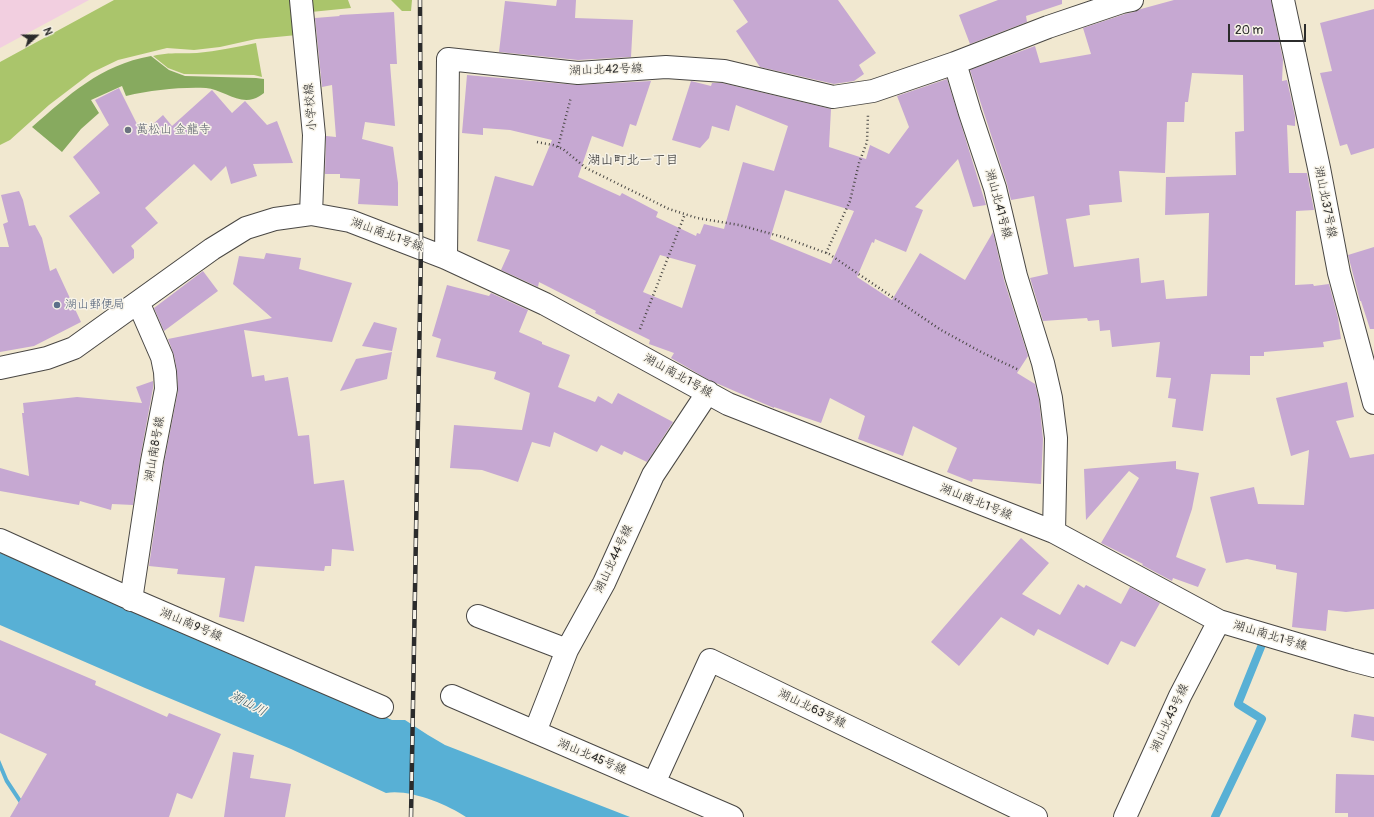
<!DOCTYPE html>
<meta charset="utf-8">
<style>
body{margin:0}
#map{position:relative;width:1374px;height:817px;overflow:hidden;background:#f1e8d0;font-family:Pangolin,sans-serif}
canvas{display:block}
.north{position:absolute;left:16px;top:16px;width:40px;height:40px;-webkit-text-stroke:3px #f7f3e8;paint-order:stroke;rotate:69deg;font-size:11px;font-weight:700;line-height:16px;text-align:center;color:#2b2b2b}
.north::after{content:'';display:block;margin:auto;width:14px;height:18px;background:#2b2b2b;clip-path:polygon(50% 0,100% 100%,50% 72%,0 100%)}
.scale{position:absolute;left:1228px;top:24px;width:78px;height:18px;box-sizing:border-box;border:2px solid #2b2b2b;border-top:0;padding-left:5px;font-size:12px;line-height:14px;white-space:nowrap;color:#2b2b2b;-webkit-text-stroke:3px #f7f3e8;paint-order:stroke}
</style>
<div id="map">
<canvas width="1374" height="817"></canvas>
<div class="north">N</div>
<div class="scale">20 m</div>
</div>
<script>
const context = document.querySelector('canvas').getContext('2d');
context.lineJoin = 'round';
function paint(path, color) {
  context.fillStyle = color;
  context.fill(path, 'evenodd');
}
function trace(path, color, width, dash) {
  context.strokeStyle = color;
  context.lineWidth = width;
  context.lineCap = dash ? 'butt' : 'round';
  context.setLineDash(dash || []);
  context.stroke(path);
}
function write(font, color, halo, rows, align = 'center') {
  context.font = font + ' Pangolin,"Klee One",sans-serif';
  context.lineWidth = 3;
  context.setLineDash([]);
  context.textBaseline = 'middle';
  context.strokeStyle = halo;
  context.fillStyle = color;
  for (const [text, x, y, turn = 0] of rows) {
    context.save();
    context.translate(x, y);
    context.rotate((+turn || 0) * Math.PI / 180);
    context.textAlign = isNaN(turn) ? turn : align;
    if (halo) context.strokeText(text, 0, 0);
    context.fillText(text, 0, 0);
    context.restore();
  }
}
const built = new Path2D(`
 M 0,0 L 89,0 L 0,48 Z`);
const green = new Path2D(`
 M 114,0 L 293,0 L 297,35 L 256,39 L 220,47 L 194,50 L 167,48 L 118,60 L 91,73 L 49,105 L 10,140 L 0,145 L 0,62 Z
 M 310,0 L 348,0 L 351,8 L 311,12 Z
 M 391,0 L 412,0 L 411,11 L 402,11 Z
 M 256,43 L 262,77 L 254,75 L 184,74 L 168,68 L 153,56 C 169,52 182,54 197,53 C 217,51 237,47 256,43 Z`);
const forest = new Path2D(`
 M 151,56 L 169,70 L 185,76 L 256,78 L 264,79 L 264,93 C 261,95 257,98 253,99 C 238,104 221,89 206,88 C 179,87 152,90 126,96 L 122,86 L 91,100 L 99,113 L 81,129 L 62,152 L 32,127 C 69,95 100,65 151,56 Z`);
const water = new Path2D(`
 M 0,553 L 182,628 L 392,720 L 405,720 L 428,735 L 445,745 L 630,817 L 466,817 C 446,804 410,789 386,793 L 291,749 L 145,688 L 0,625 Z
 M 0,760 L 8,779 L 25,805 L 21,806 L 5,782 L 0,770 Z`);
const stream = new Path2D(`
 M 1215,817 L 1262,719 L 1238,704 L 1261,647`);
const building = new Path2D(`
 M 557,0 L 576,0 L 575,18 L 633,20 L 631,57 L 578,60 L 499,52 L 505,1 L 556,6 Z
 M 733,0 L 838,0 L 876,53 L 859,65 L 864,74 L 854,81 L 834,84 L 760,67 L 736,31 L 748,22 Z
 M 998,0 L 1062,0 L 1062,4 L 1026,16 L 1027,22 L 970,44 L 959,15 Z
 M 1174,0 L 1271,0 L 1283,60 L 1282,81 L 1287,80 L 1295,116 L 1295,126 L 1287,125 L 1289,173 L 1307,173 L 1314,210 L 1296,211 L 1295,285 L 1313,284 L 1314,286 L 1329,284 L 1338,318 L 1341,339 L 1323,342 L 1324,347 L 1264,352 L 1264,356 L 1250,356 L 1250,375 L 1211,374 L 1203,431 L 1172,427 L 1176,399 L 1168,398 L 1171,378 L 1156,377 L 1160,342 L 1112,347 L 1110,330 L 1100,331 L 1099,320 L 1088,321 L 1087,318 L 1043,321 L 1030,278 L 1048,274 L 1034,196 L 1011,200 L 1007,184 L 970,70 L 1035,46 L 1040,63 L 1091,54 L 1083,28 L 1125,14 L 1134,12 L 1141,9 ZM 1192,73 L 1243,75 L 1244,131 L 1235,132 L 1236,175 L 1166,177 L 1165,215 L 1209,213 L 1207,296 L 1166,299 L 1164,280 L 1141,283 L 1139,258 L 1074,267 L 1066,219 L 1090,215 L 1089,205 L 1122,202 L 1119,171 L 1165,173 L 1167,122 L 1184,122 L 1185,102 L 1188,102 Z
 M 1374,9 L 1374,148 L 1351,155 L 1347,144 L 1340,146 L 1320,73 L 1332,71 L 1320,23 Z
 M 394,12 L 397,64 L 390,64 L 395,126 L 365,122 L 362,139 L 393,147 L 398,183 L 398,206 L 358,204 L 360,179 L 340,178 L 340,174 L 325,174 L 326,136 L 336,137 L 332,85 L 322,87 L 315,18 L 340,16 L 339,15 Z
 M 467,75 L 577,85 L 651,81 L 636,126 L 630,124 L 623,147 L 592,136 L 578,177 L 620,196 L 622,193 L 658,212 L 656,217 L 696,236 L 697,233 L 700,234 L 704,224 L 724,229 L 743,162 L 774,171 L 788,126 L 736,105 L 729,131 L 712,126 L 709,138 L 700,148 L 672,140 L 691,81 L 711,86 L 712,83 L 722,83 L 831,109 L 829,147 L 866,159 L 870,145 L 889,154 L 909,127 L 897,96 L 947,79 L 986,205 L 973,207 L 958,159 L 915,207 L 923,210 L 906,252 L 875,239 L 874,243 L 872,242 L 857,277 L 892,300 L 920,253 L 965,280 L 993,232 L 1004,280 L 1028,356 L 1017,373 L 1035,384 L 1039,400 L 1043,439 L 1041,484 L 973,479 L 972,482 L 947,472 L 957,448 L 913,426 L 903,456 L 858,439 L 865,416 L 830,398 L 821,423 L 774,407 L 774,408 L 709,380 L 671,358 L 674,353 L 649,344 L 650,340 L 595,313 L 596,311 L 539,282 L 538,287 L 501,270 L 510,250 L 477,241 L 495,176 L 533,186 L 552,140 L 510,130 L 483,128 L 483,135 L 462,133 ZM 785,190 L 854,211 L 831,264 L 770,239 ZM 660,255 L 696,265 L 682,308 L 643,292 Z
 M 119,88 L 142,134 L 163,115 L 172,126 L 212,90 L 232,113 L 245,101 L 267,125 L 277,121 L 293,163 L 253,164 L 257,176 L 231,184 L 226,166 L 211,181 L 194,164 L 145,208 L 158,223 L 131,246 L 134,250 L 134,258 L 113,274 L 69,216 L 100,193 L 73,157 L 109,125 L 95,100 Z
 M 19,191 L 23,200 L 29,226 L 35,225 L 42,238 L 50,271 L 56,268 L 81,322 L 34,346 L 0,352 L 0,247 L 9,247 L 3,224 L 8,222 L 1,195 Z
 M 1374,247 L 1374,329 L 1370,329 L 1361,301 L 1360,301 L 1348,255 Z
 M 266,253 L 301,258 L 299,269 L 352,283 L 332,342 L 244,330 L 252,377 L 264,375 L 265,381 L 288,377 L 298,436 L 309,435 L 314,484 L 344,480 L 354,551 L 332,549 L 331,566 L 325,566 L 324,571 L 255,566 L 244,622 L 219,617 L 225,578 L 177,574 L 178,569 L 149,566 L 164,463 L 178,391 L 177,371 L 174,355 L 168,339 L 272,318 L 233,284 L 239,256 L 264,259 Z
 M 203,271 L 218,291 L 164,331 L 154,308 Z
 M 447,285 L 489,296 L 491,293 L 528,310 L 519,332 L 542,342 L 542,344 L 570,355 L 558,387 L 595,402 L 598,396 L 612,404 L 618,393 L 673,422 L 647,462 L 624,451 L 622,455 L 601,445 L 597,452 L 554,432 L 550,447 L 532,442 L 518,482 L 482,470 L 450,468 L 454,425 L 522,430 L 530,393 L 494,379 L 496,372 L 436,357 L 441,339 L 432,336 Z
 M 374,322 L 397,328 L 392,351 L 362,346 Z
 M 392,352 L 387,379 L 340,391 L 356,359 Z
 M 153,381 L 153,388 L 140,459 L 133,505 L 112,504 L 111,510 L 80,501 L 79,505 L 0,491 L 0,468 L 29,476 L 22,413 L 24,413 L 23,403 L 77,397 L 142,403 L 136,387 Z
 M 1347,382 L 1354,417 L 1336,421 L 1350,458 L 1374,454 L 1374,609 L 1346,612 L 1328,610 L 1326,631 L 1292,627 L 1297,573 L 1276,569 L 1276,565 L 1247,559 L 1226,563 L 1210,497 L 1254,487 L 1258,504 L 1304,505 L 1309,450 L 1291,456 L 1276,398 Z
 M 1176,461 L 1176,469 L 1199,473 L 1192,509 L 1176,557 L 1206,569 L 1198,587 L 1173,578 L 1172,581 L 1142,565 L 1143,564 L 1101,543 L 1139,478 L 1129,471 L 1086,520 L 1084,469 Z
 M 1021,538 L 1049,563 L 1022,594 L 1060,615 L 1078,584 L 1084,588 L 1086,585 L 1121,604 L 1130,587 L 1160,603 L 1135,647 L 1121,641 L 1108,665 L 1038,629 L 1034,636 L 1001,617 L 959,666 L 931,642 Z
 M 0,640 L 96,681 L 95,685 L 167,717 L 169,713 L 221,734 L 192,799 L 177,793 L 169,817 L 10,817 L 47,754 L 0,733 Z
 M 1354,714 L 1374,717 L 1374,741 L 1351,737 Z
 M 233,752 L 254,755 L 250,778 L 291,784 L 285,817 L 224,817 Z
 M 1336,774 L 1374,775 L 1374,817 L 1348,817 L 1348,813 L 1335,813 Z`);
const path = new Path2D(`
 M 537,142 L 553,145 L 563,149 L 586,168 L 669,209 L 697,218 L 739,225 L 783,237 L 829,254 L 941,330 L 983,353 L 1019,370
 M 558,147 L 571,97
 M 826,253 L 850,201 L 859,163 L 867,142 L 868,115
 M 640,329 L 685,214`);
const minor = new Path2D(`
 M 301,0 L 314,135 L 311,214
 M 1283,0 L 1319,168 L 1339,273 L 1374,403
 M 446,258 L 448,59 L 578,73 L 666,67 L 724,71 L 833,97 L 873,91 L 955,63
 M 0,368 L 47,358 L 74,348 L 212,249 L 246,228 L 275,219 L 311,214 L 350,221 L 446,258 L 545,304 L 728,404 L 1054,532 L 1219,621 L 1351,660 L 1374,666
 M 1054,532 L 1056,438 L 1051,398 L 1043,363 L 1016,276 L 995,188 L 970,113 L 955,63 L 1048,27 L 1122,2 L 1132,0
 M 0,540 L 124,596 L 382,707
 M 131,600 L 152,461 L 166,389 L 165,372 L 162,357 L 138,302
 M 478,616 L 567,650
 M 452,696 L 732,817
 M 535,732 L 567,650 L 604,583 L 653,475 L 708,392
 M 654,783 L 710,660 L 1036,817
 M 1125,817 L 1180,696 L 1219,621`);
const rail = new Path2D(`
 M 411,817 L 421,248 L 420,0`);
const markers = [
 [128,130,4,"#6b7280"],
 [57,305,4,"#5c6f8a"]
];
const streetNames = [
 ["湖山北42号線",606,70,-2],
 ["小学校線",311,107,-95],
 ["湖山北37号線",1325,202,79],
 ["湖山北41号線",998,204,75],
 ["湖山南北1号線",387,235,20],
 ["湖山南北1号線",678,376,29],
 ["湖山南8号線",155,449,-80],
 ["湖山南北1号線",976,502,22],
 ["湖山北44号線",614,559,-65],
 ["湖山南9号線",191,625,23],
 ["湖山南北1号線",1270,636,17],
 ["湖山北63号線",812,709,26],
 ["湖山北43号線",1170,718,-65],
 ["湖山北45号線",592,757,23]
];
const worshipNames = [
 ["萬松山 金龍寺",136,130]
];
const serviceNames = [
 ["湖山郵便局",65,305]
];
const neighbourhoodNames = [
 ["湖山町北一丁目",633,161]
];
const waterNames = [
 ["湖山川",248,704,28]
];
paint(built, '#f2cfe0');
paint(green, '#aac56b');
paint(forest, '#87aa5f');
paint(water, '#58b0d5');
trace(stream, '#58b0d5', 8);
paint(building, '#c6a8d2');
trace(minor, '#494744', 24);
trace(path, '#494744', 2.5, [1, 3]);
trace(minor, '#fff', 22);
trace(rail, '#2b2b2b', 4.5);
trace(rail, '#f7f3e8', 3, [9]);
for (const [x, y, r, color] of markers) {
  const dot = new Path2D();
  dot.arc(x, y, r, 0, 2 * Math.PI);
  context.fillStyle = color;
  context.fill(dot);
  trace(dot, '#f7f3e8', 1.5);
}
write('12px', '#2b2b2b', '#f7f3e8', streetNames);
write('12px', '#5b616d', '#f7f3e8', worshipNames, 'left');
write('12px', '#4e5e75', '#f7f3e8', serviceNames, 'left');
write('13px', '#2b2b2b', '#f7f3e8', neighbourhoodNames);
write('italic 13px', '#3b5a66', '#f7f3e8', waterNames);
</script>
